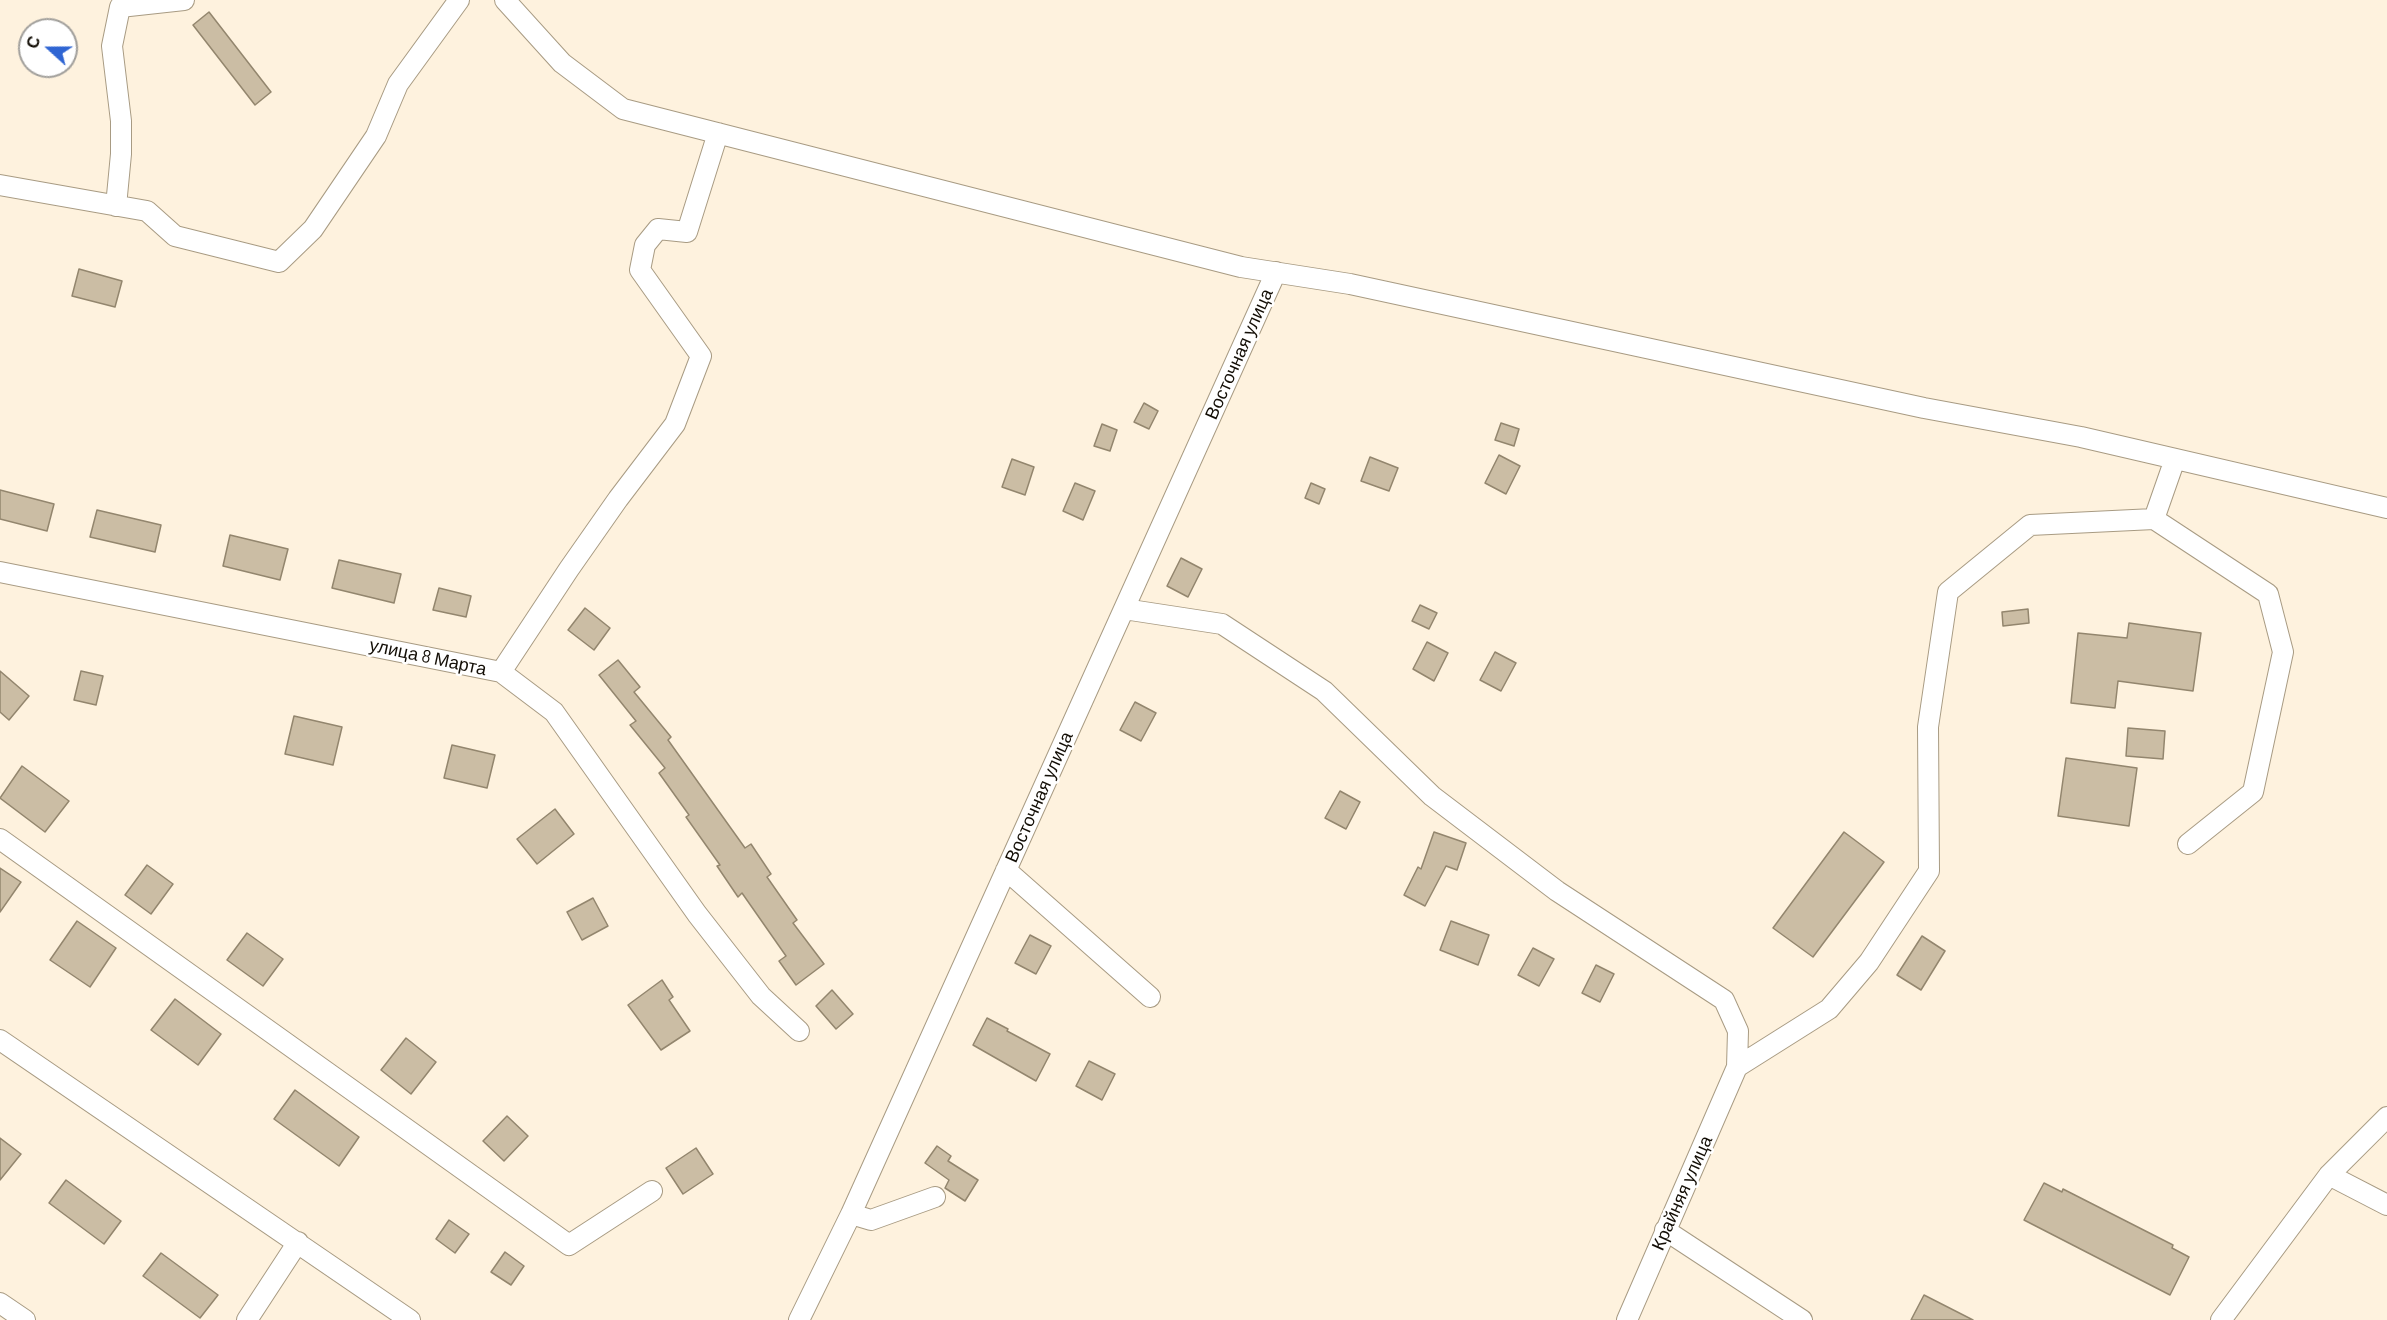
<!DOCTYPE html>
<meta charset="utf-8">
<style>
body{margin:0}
#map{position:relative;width:2387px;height:1320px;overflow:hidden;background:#fef2de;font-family:Barlow,sans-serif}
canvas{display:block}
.north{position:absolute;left:18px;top:18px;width:60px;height:60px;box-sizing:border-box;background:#fff;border:2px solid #a19f9b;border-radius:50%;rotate:291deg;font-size:16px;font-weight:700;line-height:24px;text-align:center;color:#130e06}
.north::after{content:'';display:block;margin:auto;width:21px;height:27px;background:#2f65d3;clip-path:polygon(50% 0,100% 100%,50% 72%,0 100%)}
</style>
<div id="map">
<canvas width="2387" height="1320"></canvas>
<div class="north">С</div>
</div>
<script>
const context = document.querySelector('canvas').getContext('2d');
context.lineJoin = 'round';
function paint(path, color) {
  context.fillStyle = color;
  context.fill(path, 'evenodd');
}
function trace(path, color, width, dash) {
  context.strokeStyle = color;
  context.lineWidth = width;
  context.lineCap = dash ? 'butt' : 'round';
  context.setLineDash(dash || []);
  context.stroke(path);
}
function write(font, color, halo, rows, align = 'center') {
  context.font = font + ' Barlow,sans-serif';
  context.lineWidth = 5;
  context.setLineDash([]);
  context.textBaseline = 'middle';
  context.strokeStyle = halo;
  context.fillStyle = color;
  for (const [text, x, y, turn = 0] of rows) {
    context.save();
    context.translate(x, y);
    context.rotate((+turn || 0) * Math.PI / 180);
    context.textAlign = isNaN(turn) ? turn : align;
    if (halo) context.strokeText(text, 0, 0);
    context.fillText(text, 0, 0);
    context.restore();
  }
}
const building = new Path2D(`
 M 209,12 L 271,92 L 255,105 L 193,25 Z
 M 79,269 L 122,281 L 115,307 L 72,296 Z
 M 1144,403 L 1158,411 L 1149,429 L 1134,422 Z
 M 1501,423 L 1519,429 L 1514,446 L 1495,440 Z
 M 1102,424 L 1117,430 L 1110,451 L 1094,446 Z
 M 1499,455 L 1520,466 L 1506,494 L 1485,483 Z
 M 1370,457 L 1398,468 L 1389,491 L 1361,481 Z
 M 1012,459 L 1034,467 L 1025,495 L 1002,487 Z
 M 1075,483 L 1095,491 L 1083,520 L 1063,511 Z
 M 1311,483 L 1325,489 L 1319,504 L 1305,498 Z
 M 0,490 L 54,504 L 47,531 L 0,519 Z
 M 97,510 L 161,525 L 155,552 L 90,537 Z
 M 230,535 L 288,549 L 280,580 L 223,566 Z
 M 1181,558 L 1202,569 L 1188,597 L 1167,586 Z
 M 339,560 L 401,574 L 394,603 L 332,588 Z
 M 439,588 L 471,596 L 466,617 L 433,610 Z
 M 1420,605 L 1437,613 L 1429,629 L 1412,621 Z
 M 585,608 L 610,628 L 594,650 L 568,630 Z
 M 2028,609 L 2029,623 L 2003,626 L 2002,612 Z
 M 2129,623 L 2201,633 L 2193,691 L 2118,681 L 2115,708 L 2071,703 L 2078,633 L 2127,638 Z
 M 1427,642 L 1448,653 L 1434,681 L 1413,669 Z
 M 1495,652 L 1516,663 L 1501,691 L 1480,680 Z
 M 618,660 L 640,687 L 634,692 L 671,737 L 668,740 L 745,848 L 751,844 L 771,874 L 767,877 L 797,920 L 793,923 L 824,964 L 796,985 L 779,961 L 786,956 L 742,893 L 738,897 L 717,866 L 720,865 L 686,817 L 689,815 L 659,773 L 665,768 L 630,725 L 636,721 L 599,675 Z
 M 0,671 L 29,696 L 9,720 L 0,712 Z
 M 81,671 L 103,676 L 96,705 L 74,700 Z
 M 1135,702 L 1156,713 L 1141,741 L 1120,730 Z
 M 294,716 L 342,727 L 333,765 L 285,754 Z
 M 2128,728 L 2165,731 L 2163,759 L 2126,756 Z
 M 452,745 L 495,755 L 487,788 L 444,778 Z
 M 2066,758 L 2137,768 L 2129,826 L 2058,816 Z
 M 22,766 L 69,801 L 45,832 L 0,798 Z
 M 1340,791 L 1360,802 L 1346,829 L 1325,818 Z
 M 555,809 L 574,834 L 537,864 L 517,839 Z
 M 1434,832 L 1466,843 L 1457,870 L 1446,866 L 1425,906 L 1404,895 L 1418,867 L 1421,869 Z
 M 1844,832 L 1884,862 L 1813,957 L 1773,928 Z
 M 147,865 L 173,884 L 151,914 L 125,895 Z
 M 0,868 L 21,882 L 0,912 Z
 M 593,898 L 608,926 L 582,940 L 567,912 Z
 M 77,921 L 116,948 L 90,987 L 50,960 Z
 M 1451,921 L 1489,935 L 1478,965 L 1440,950 Z
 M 247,933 L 283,959 L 263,986 L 227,960 Z
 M 1030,935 L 1051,946 L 1036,974 L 1015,963 Z
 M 1922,936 L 1945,951 L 1921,990 L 1897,975 Z
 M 1533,948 L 1554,959 L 1539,986 L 1518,975 Z
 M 1596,965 L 1614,974 L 1600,1002 L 1582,993 Z
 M 662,980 L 673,997 L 669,1000 L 690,1031 L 661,1050 L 628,1005 Z
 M 832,990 L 853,1014 L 836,1029 L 816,1006 Z
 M 175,999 L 221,1034 L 198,1065 L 151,1030 Z
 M 987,1018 L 1008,1029 L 1007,1031 L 1050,1054 L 1036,1081 L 973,1045 Z
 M 406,1038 L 436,1062 L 411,1094 L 381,1070 Z
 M 1089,1061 L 1115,1074 L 1102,1100 L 1076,1086 Z
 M 295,1090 L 359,1137 L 339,1166 L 274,1119 Z
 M 507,1116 L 528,1136 L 504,1161 L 483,1141 Z
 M 0,1138 L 21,1154 L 0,1180 Z
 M 937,1146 L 951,1156 L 948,1161 L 978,1180 L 965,1201 L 945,1188 L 949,1180 L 925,1163 Z
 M 696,1148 L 713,1174 L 683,1194 L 666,1168 Z
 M 66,1180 L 121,1221 L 104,1244 L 49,1203 Z
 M 2044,1183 L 2062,1192 L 2063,1189 L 2173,1245 L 2172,1248 L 2189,1257 L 2170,1295 L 2024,1220 Z
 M 449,1220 L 469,1234 L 455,1253 L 436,1239 Z
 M 505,1252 L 524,1266 L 511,1285 L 491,1272 Z
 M 161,1253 L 218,1295 L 200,1318 L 143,1276 Z
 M 1924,1295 L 1973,1320 L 1911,1320 Z`);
const minor = new Path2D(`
 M 505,0 L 562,63 L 623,109 L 1241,267 L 1350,284 L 1924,408 L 2081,437 L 2387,508
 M 0,185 L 147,211 L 175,236 L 279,262 L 313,229 L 376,136 L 398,84 L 459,0
 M 116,206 L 121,154 L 121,121 L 112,46 L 120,7 L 184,0
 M 2154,519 L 2268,594 L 2283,652 L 2253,792 L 2188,844
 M 0,572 L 501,672 L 554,712 L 697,914 L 761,996 L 799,1031
 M 1124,609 L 1222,624 L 1324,691 L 1432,796 L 1557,891 L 1724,1000 L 1738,1031 L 1737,1067 L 1627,1320
 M 501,672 L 569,569 L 618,499 L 675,424 L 701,356 L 640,270 L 645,245 L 658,229 L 687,232 L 718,133
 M 0,839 L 569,1245 L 652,1191
 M 1006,870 L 1150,997
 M 0,1040 L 410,1320
 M 1737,1067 L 1829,1009 L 1869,962 L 1929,871 L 1928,727 L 1948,592 L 2030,525 L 2154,519 L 2175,459
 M 2329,1175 L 2387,1205
 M 851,1214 L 871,1220 L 935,1197
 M 1665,1230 L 1802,1320
 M 0,1303 L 25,1320
 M 247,1320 L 298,1242
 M 799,1320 L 851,1214 L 1276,272
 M 2221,1320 L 2329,1175 L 2387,1117`);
const streetNames = [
 ["Восточная улица",1239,354,-66],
 ["улица 8 Марта",428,657,12],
 ["Восточная улица",1039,797,-66],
 ["Крайняя улица",1682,1193,-66]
];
paint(building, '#cbbda4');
trace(building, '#93866e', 1.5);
trace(minor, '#a89b83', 22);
trace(minor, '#fff', 20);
write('18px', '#130e06', '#fff', streetNames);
</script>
